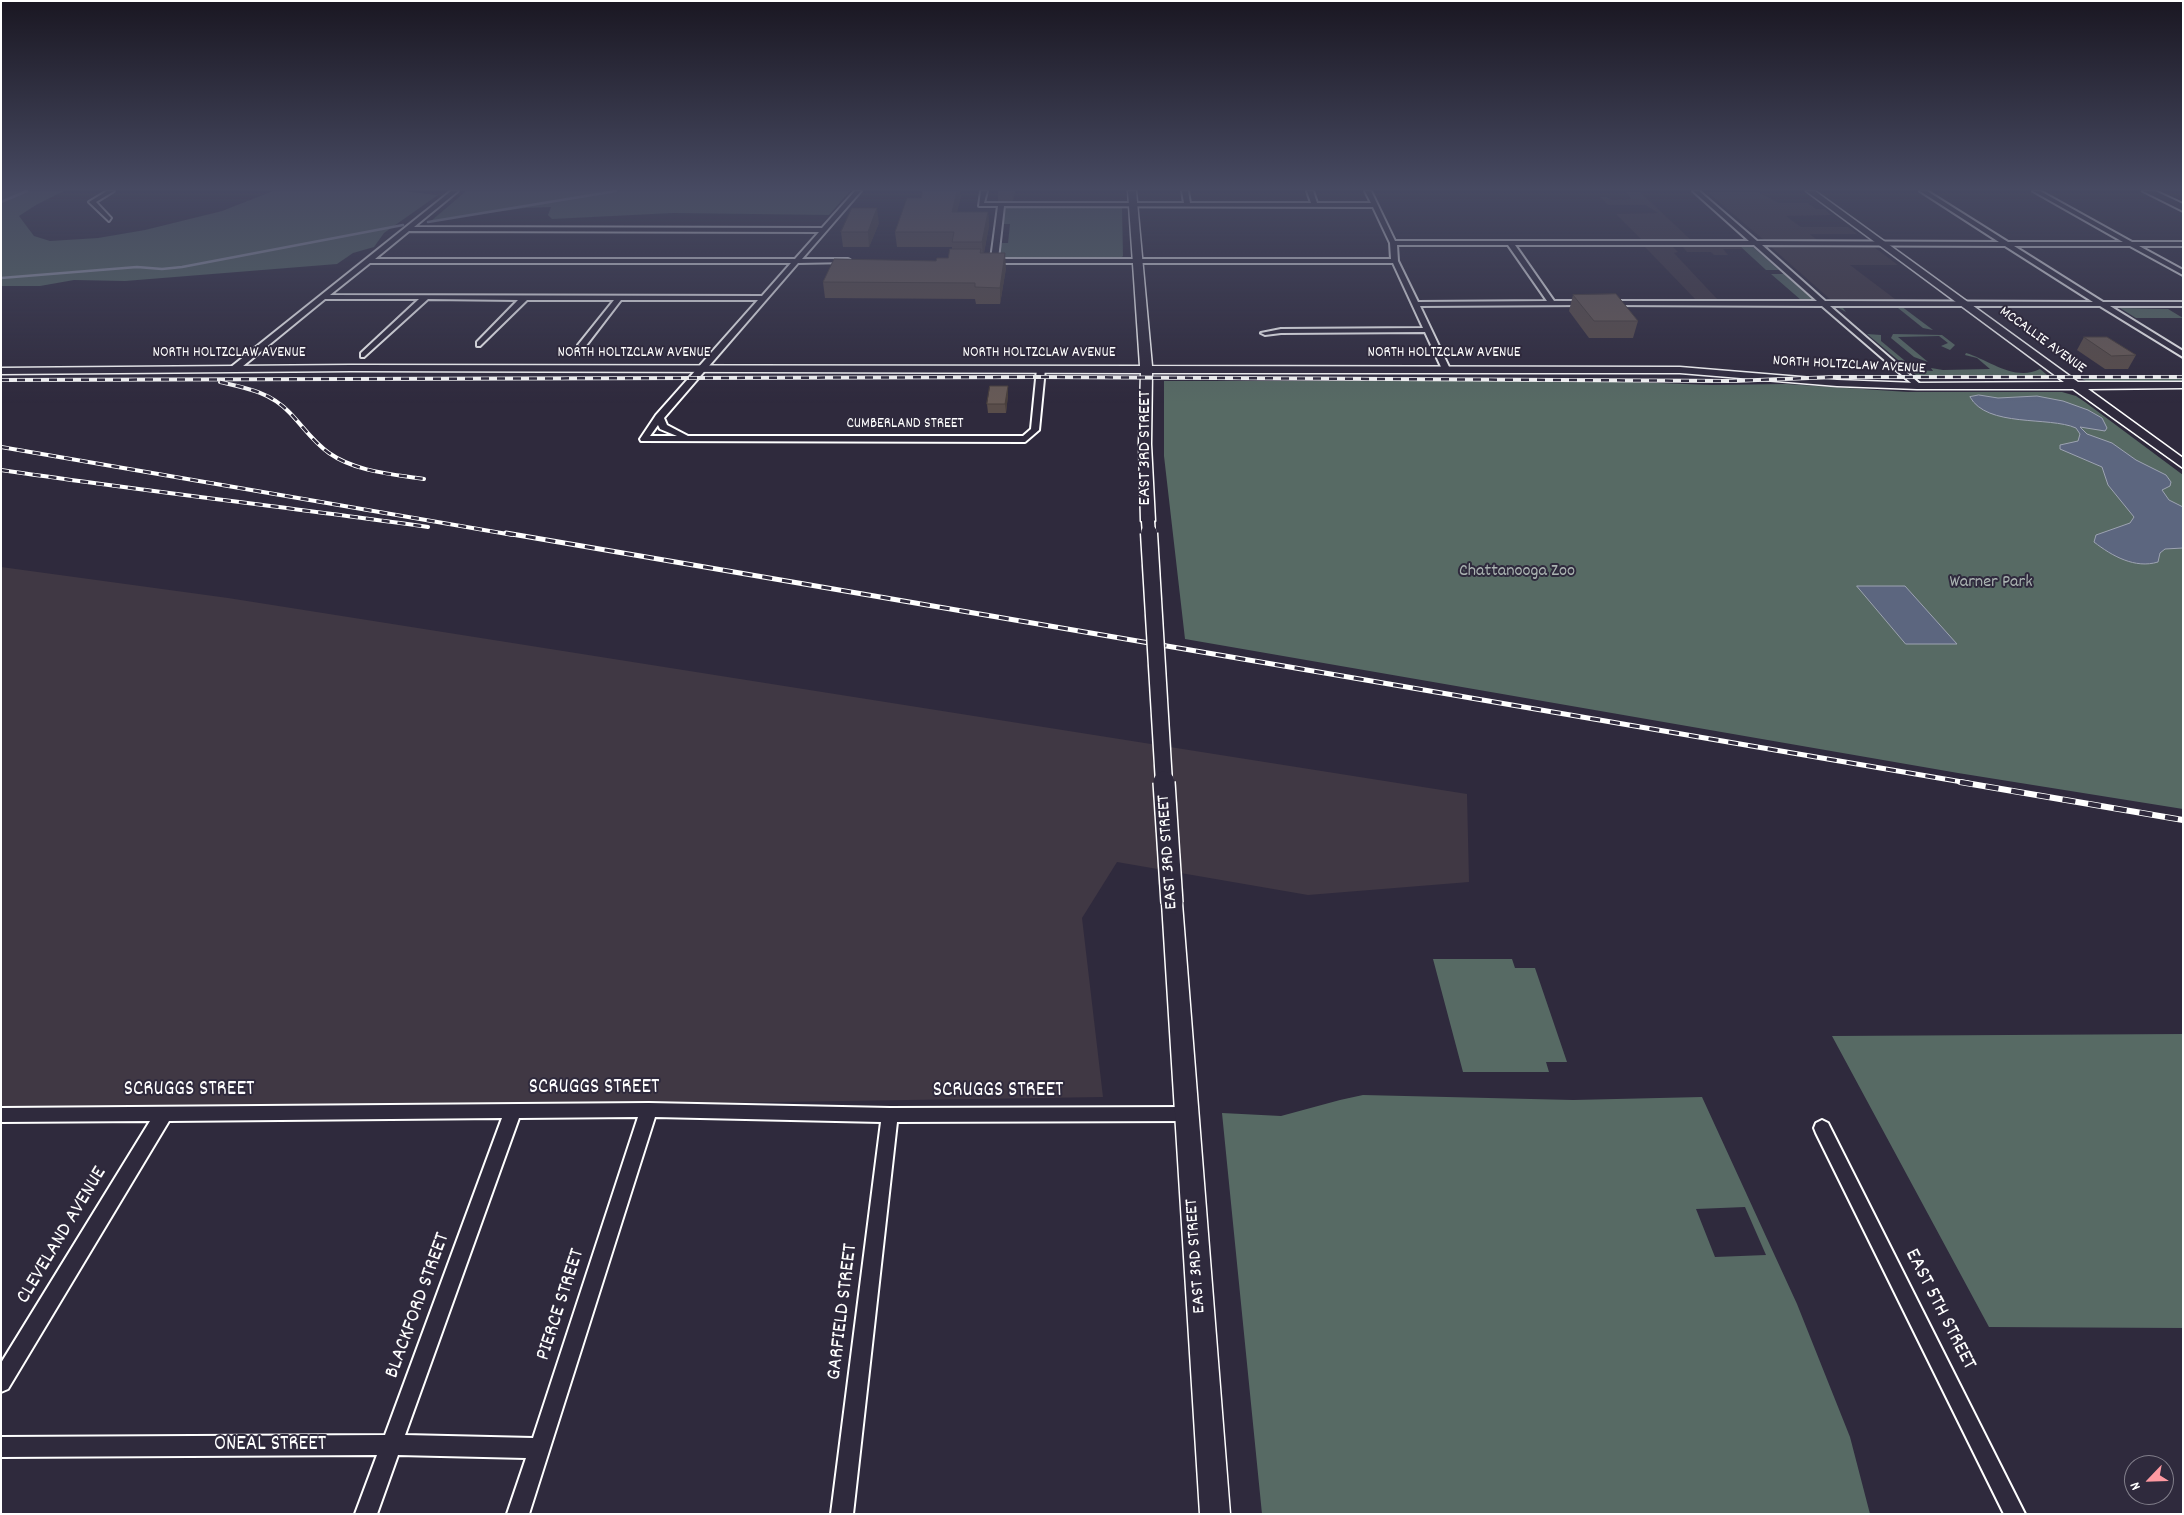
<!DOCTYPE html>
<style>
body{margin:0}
#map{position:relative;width:2184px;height:1515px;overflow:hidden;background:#2f2a3d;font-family:Dekko,sans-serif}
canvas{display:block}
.frame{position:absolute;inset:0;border:2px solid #fff;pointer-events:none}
.north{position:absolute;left:2124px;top:1455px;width:50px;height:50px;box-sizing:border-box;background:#2f2a3d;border:1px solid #827f8b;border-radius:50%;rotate:246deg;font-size:14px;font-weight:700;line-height:20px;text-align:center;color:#fff}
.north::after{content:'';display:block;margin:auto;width:18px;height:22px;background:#ff9aa2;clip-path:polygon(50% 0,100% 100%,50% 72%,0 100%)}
</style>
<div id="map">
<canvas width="2184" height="1515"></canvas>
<div class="frame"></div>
<div class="north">N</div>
</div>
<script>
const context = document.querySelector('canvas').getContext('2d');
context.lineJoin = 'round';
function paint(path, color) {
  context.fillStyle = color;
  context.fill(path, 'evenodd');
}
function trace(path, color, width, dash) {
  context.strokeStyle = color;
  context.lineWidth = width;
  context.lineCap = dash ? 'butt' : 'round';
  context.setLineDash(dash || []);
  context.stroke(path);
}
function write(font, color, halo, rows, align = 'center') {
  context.font = font + ' Dekko,sans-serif';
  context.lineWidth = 4;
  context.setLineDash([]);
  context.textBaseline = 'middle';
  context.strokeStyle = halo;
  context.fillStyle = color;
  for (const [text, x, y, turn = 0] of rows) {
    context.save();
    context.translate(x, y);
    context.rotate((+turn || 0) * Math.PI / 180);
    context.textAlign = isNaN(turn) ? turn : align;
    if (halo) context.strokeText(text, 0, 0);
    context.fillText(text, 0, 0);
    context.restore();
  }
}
const built = new Path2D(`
 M 1626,192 L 1640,192 L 1691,240 L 1642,240 L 1616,214 L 1658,213 L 1645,205 L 1608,205 L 1600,197 L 1607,197 L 1611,200 L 1631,199 Z
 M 1707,192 L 1758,192 L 1779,203 L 1808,203 L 1816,209 L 1825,209 L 1831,215 L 1786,216 L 1801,227 L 1848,227 L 1857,234 L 1810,234 L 1817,240 L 1765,241 Z
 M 1672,246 L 1678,252 L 1674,253 L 1718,300 L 1696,300 L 1645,247 Z
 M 1682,246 L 1741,247 L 1743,249 L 1723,249 L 1728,255 L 1714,255 L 1711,252 L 1687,252 Z
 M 1771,247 L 1874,247 L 1898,265 L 1850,265 L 1895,299 L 1830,299 Z
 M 1,567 L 228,598 L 1467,794 L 1469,882 L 1308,895 L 1117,862 L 1082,918 L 1103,1097 L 1,1114 Z`);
const green = new Path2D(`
 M 1,191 L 64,191 L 36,205 L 19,216 L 34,236 L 50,241 L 98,238 L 145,230 L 222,211 L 273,191 L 402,191 L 438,195 L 384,233 L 374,247 L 353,253 L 337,264 L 125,281 L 74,280 L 40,286 L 1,286 Z
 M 466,191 L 850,191 L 829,215 L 673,213 L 552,219 L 548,215 L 551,207 L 525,208 L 431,221 Z
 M 1005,207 L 1122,207 L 1123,256 L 1120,259 L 997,258 L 1002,243 L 1008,243 L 1010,224 L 1002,224 Z
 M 1741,247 L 1753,247 L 1779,270 L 1766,270 Z
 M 1771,274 L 1784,274 L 1813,300 L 1801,300 Z
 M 1901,306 L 1933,330 L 1923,328 L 1898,308 L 1843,308 L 1846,312 L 1837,307 Z
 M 2120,308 L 2168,309 L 2183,318 L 2136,318 Z
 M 1867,334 L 1881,335 L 1881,341 L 1916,370 L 1933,371 L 1931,368 L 1943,370 L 1990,369 L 1977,358 L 1965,355 L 1966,353 C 1989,360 2015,382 2040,369 L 2047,375 L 1916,375 Z
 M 1893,334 L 1942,335 L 1955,345 L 1950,350 L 1941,346 L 1948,343 L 1939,336 L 1898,337 L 1928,362 L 1914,357 L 1891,338 Z
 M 2082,379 L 2183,379 L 2183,381 L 2086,381 Z
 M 1164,381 L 1605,381 L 1711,385 L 1786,384 L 1908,392 L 2062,392 L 2076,396 L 2085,402 L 2183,475 L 2183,809 L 1958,773 L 1185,639 L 1164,456 Z
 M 1433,959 L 1512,959 L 1515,968 L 1535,968 L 1567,1062 L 1546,1062 L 1549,1072 L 1463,1072 Z
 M 2183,1034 L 2183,1328 L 1989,1327 L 1832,1036 Z
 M 1363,1095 L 1573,1100 L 1702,1097 L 1797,1304 L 1850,1437 L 1870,1514 L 1262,1514 L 1222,1113 L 1281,1116 L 1340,1100 ZM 1745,1207 L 1766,1255 L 1715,1257 L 1696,1209 Z`);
const water = new Path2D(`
 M 1979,395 L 1998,398 L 2037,396 L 2063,401 L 2088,410 L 2102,418 L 2107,428 L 2105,431 L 2080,427 L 2087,434 L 2112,443 L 2136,460 L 2166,475 L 2171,482 L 2170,486 L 2162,490 L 2169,500 L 2183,507 L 2183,548 L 2165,549 L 2160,553 L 2158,562 C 2135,569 2112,556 2094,542 L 2096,535 L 2130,523 L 2134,517 L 2108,485 L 2102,467 L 2060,449 L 2060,445 L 2078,441 L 2080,434 L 2076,428 C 2049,416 1987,428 1970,397 Z
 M 1857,586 L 1905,586 L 1957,644 L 1906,644 Z`);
const stream = new Path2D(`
 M 1,202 L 27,191
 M 428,222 L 616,191
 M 1,278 L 137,267 L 162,269 L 182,267 L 403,225`);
const street = new Path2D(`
 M 107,191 L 114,191 L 96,202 L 111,218 L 109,221 L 89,202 Z
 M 451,191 L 458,191 L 414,227 L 822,228 L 855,191 L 861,191 L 802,259 L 848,259 L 850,260 L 850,262 L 798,263 L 664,418 L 667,425 L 688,436 L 1023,436 L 1031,429 L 1037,369 L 1041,367 L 1045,369 L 1039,430 L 1025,442 L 641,441 L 640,439 L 656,415 L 758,300 L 621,300 L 585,347 L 582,347 L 578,345 L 614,300 L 527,300 L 480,346 L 477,346 L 477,342 L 518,300 L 428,299 L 364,357 L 361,357 L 361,353 L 419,299 L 325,299 L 237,371 L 231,371 L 231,367 ZM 409,231 L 819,232 L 795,259 L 375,259 ZM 370,263 L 791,263 L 762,296 L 330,295 ZM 658,425 L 660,429 L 677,436 L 650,436 Z
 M 981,191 L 987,191 L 984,203 L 1184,203 L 1182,191 L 1188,191 L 1190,203 L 1311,203 L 1307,191 L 1313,191 L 1317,203 L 1371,203 L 1365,191 L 1371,191 L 1395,241 L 1749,241 L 1693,191 L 1699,191 L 1757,241 L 1999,242 L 1920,191 L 1927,191 L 2008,242 L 2123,242 L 2033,191 L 2040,191 L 2132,242 L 2183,242 L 2183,246 L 2139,246 L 2183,270 L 2183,275 L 2130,246 L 2014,246 L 2103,302 L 2183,302 L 2183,306 L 2110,306 L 2183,351 L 2183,357 L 2100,306 L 1830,306 L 1920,384 L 1920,388 L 1917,388 L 1822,306 L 1608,305 L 1604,303 L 1608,301 L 1817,301 L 1754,245 L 1515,245 L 1554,301 L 1588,301 L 1592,303 L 1588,305 L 1420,306 L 1450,369 L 1446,371 L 1442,369 L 1425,332 L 1281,333 L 1265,335 L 1261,333 L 1281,329 L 1423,328 L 1393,263 L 990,263 L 987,261 L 991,259 L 998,206 L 979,206 ZM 1004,206 L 1373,207 L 1390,243 L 1391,259 L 998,259 ZM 1397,245 L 1508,245 L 1547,301 L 1418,302 L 1398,261 ZM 1762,245 L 2005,246 L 2093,302 L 1825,301 Z
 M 649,1103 L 890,1108 L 1186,1107 L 1192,1109 L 1194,1114 L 1192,1119 L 1186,1121 L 897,1122 L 853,1514 L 831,1514 L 881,1122 L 655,1117 L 529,1514 L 507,1514 L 526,1458 L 398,1455 L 377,1514 L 355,1514 L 377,1455 L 1,1457 L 1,1437 L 385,1435 L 502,1118 L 169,1121 L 8,1389 L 1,1392 L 1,1363 L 150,1121 L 1,1122 L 1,1108 ZM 638,1117 L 533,1438 L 405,1435 L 519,1118 Z
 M 1822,1120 L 1828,1123 L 2025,1514 L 2004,1514 L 1816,1133 L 1814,1128 L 1816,1123 Z`);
const secondary = new Path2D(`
 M 1128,191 L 1136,191 L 1152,366 L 1680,367 L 1837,380 L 1917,383 L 2064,382 L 1806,191 L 1815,191 L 2078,382 L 2183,382 L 2183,388 L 2088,389 L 2183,458 L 2183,468 L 2073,389 L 1917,389 L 1837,386 L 1680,373 L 1152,373 L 1151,444 L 1155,521 L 1148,525 L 1141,521 L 1139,444 L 1141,373 L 351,371 L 1,374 L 1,368 L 351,365 L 1140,366 Z
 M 1172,895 L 1179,898 L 1182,903 L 1230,1514 L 1200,1514 L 1162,903 L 1165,898 Z`);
const primary = new Path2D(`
 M 2143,191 L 2155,191 L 2183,204 L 2183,211 Z`);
const railFar2 = new Path2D(`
 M 1,380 L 1041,377 L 1732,381 L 1835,377 L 2183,377
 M 220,382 C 246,388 270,392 289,412 C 302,425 313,442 329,453 C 356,472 392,474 424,479
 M 1,447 L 513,535
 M 1,470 C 143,491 286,507 428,527`);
const railFar1 = new Path2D(`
 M 506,533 L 1968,783`);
const rail = new Path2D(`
 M 1960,782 L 2183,820`);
const secondaryBridgeFar2 = new Path2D(`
 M 1148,521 L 1149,535`);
const secondaryBridgeFar1 = new Path2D(`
 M 1149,533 L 1164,783`);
const secondaryBridge = new Path2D(`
 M 1164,782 L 1172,903`);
const wall = new Path2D(`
 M 998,191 L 1015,191 L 1013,201 L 998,201 Z
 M 961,196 L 957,212 L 988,212 L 989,226 L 984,253 L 1006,268 L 1000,304 L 976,304 L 975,299 L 825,298 L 823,282 L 936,261 L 948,258 L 952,249 L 952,247 L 897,247 L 895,232 L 921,198 Z
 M 879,223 L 869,247 L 843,247 L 841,232 Z
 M 1573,295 L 1638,321 L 1633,338 L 1589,338 L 1569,311 Z
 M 2084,337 L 2136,355 L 2128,369 L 2105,369 L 2077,350 Z
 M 1008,386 L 1008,395 L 1006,413 L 988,413 L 987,404 Z`);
const shadedWall = new Path2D(`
 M 957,191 L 960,191 L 961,196 L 953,226 L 952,212 Z
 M 1012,191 L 1015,191 L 1013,201 Z
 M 877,208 L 879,223 L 869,247 L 868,232 Z
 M 988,212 L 989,226 L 983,257 L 982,242 Z
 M 1005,253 L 1006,268 L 1000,304 L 1000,288 Z
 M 1008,386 L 1008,395 L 1006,413 L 1005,404 Z`);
const building = new Path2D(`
 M 923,191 L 957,191 L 952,212 L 988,212 L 982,242 L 952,242 L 954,232 L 895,232 L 907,198 L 921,198 Z
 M 852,208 L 877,208 L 868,232 L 841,232 Z
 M 950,249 L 981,249 L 980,253 L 1005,253 L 1000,288 L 975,287 L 975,283 L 823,282 L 834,259 L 936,261 L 937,258 L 948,258 Z
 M 1616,294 L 1638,321 L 1594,321 L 1573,295 Z
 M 2084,337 L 2107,337 L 2136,355 L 2112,356 Z
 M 990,386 L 1008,386 L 1005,404 L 987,404 Z`);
const farStreetnames = [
 ["MCCALLIE AVENUE",2042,341,36],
 ["NORTH HOLTZCLAW AVENUE",229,354],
 ["NORTH HOLTZCLAW AVENUE",634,354],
 ["NORTH HOLTZCLAW AVENUE",1039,354],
 ["NORTH HOLTZCLAW AVENUE",1444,354],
 ["NORTH HOLTZCLAW AVENUE",1849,366,3],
 ["CUMBERLAND STREET",905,425]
];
const streetNames = [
 ["EAST 3RD STREET",1147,448,-90],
 ["EAST 3RD STREET",1169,852,-94],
 ["EAST 3RD STREET",1197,1256,-94]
];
const parkNames = [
 ["Chattanooga Zoo",1517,573],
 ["Warner Park",1991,584]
];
const nearStreetnames = [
 ["SCRUGGS STREET",594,1089],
 ["SCRUGGS STREET",189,1091],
 ["SCRUGGS STREET",998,1092],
 ["CLEVELAND AVENUE",63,1236,-59],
 ["PIERCE STREET",562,1305,-72],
 ["BLACKFORD STREET",419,1306,-70],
 ["EAST 5TH STREET",1939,1310,63],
 ["GARFIELD STREET",844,1312,-83],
 ["ONEAL STREET",270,1446]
];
paint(built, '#403844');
paint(green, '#576a64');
paint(water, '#5c667f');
trace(water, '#9da3b2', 1);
trace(stream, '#9da3b2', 2.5);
trace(street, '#fff', 4);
trace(secondary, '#fff', 3);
trace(primary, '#fff', 4);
paint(street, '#2f2a3d');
paint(secondary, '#2f2a3d');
paint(primary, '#2f2a3d');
trace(railFar2, '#fff', 4);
trace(railFar1, '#fff', 5);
trace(rail, '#fff', 6);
trace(railFar2, '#2f2a3d', 2.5, [8]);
trace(railFar1, '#2f2a3d', 3, [10]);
trace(rail, '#2f2a3d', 4.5, [13]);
trace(secondaryBridgeFar2, '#fff', 15, []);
trace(secondaryBridgeFar1, '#fff', 19, []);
trace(secondaryBridge, '#fff', 24, []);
trace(secondaryBridgeFar2, '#2f2a3d', 12);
trace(secondaryBridgeFar1, '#2f2a3d', 16);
trace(secondaryBridge, '#2f2a3d', 21);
paint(wall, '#594d4a');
paint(shadedWall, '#483f3c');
paint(building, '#675a56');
trace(building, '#483f3c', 1);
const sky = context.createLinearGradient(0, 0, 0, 403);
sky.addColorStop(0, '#1a1722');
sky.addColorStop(0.47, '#474a62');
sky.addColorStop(1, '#474a6200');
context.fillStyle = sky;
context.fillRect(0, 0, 2184, 403);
write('15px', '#fff', '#2f2a3d', farStreetnames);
write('18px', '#fff', '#2f2a3d', streetNames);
write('18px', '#abb4b2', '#2f2a3d', parkNames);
write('21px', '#fff', '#2f2a3d', nearStreetnames);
</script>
